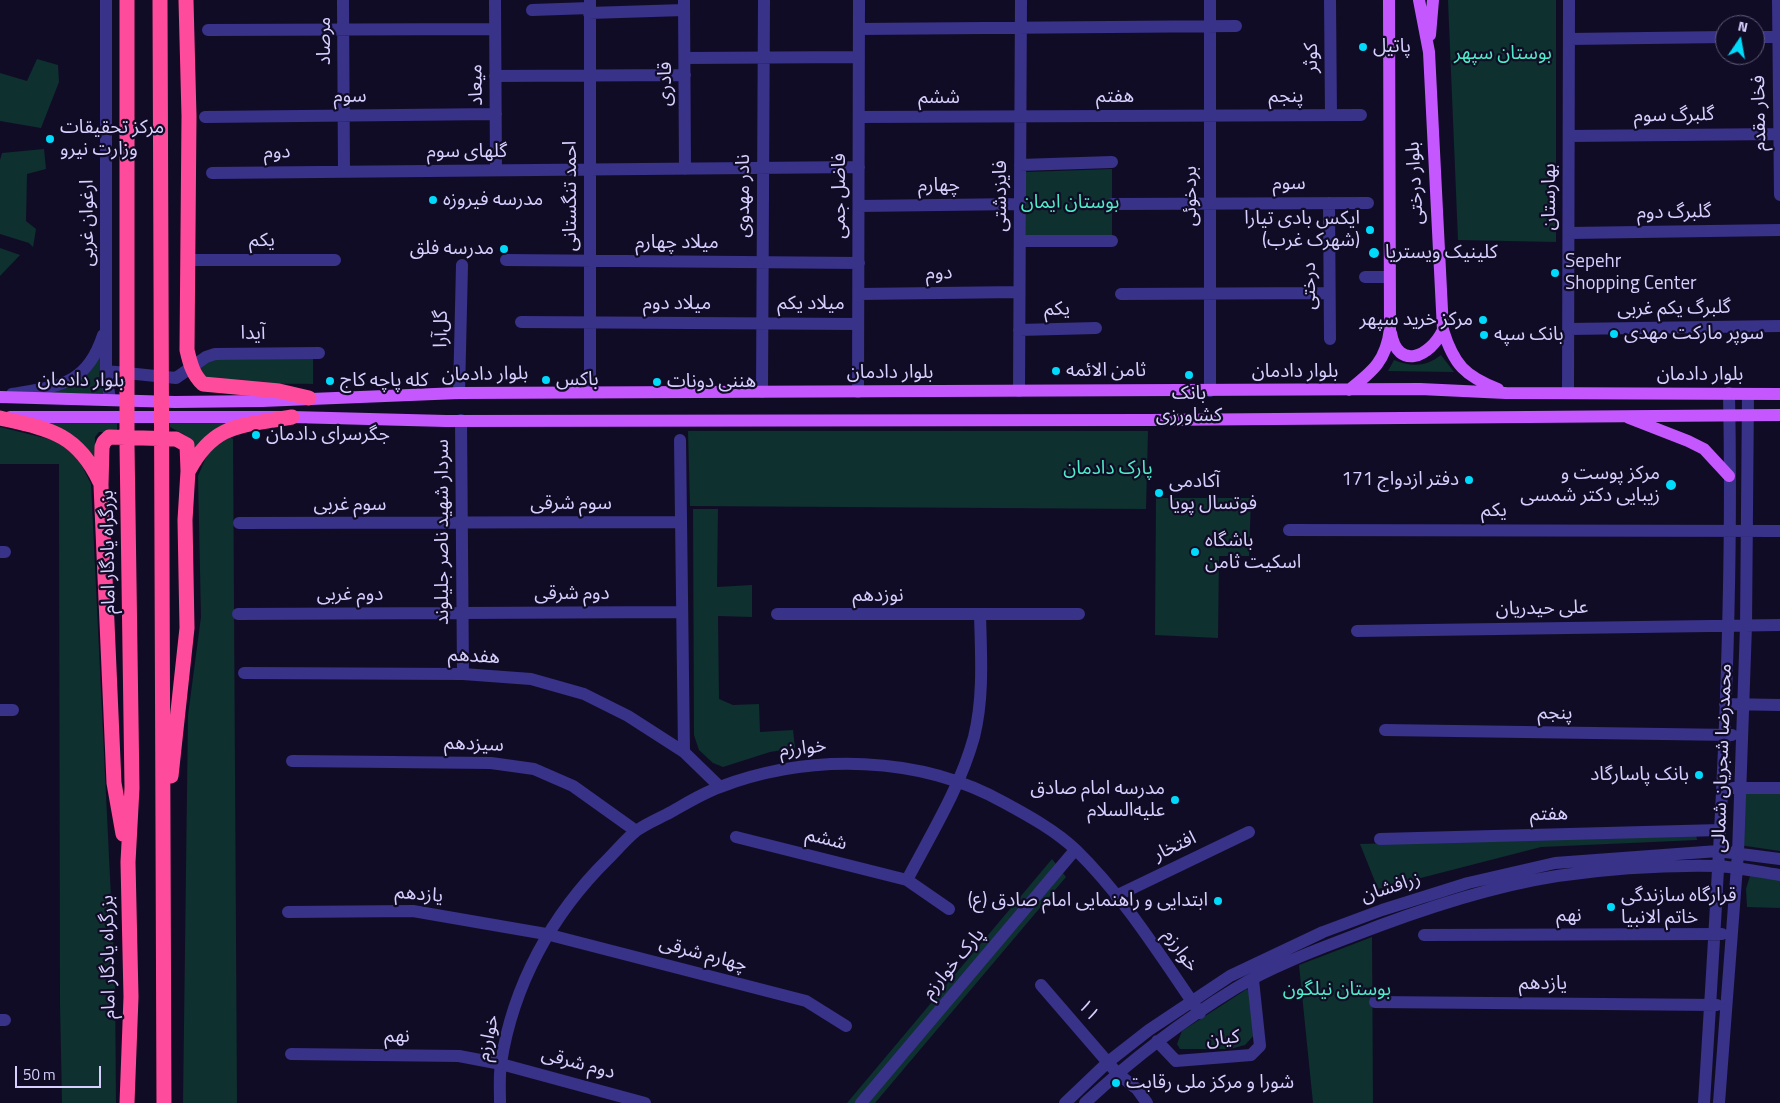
<!DOCTYPE html>
<meta charset="utf-8">
<style>
body{margin:0}
#map{position:relative;width:1780px;height:1103px;overflow:hidden;background:#110c25;font-family:"Titillium Web",sans-serif}
canvas{display:block}
.north{position:absolute;left:1715px;top:15px;width:50px;height:50px;box-sizing:border-box;background:#110c25;border:1px solid #605a7c;border-radius:50%;rotate:12deg;font-size:14px;font-weight:700;line-height:20px;text-align:center;color:#d7d0ff}
.north::after{content:'';display:block;margin:auto;width:18px;height:22px;background:#00dafb;clip-path:polygon(50% 0,100% 100%,50% 72%,0 100%)}
.scale{position:absolute;left:15px;top:1066px;width:86px;height:22px;box-sizing:border-box;border:2px solid #d7d0ff;border-top:0;padding-left:6px;font-size:15px;line-height:18px;white-space:nowrap;color:#d7d0ff;-webkit-text-stroke:4px #110c25;paint-order:stroke}
</style>
<div id="map">
<canvas width="1780" height="1103"></canvas>
<div class="north">N</div>
<div class="scale">50 m</div>
</div>
<script>
const context = document.querySelector('canvas').getContext('2d');
context.lineJoin = 'round';
function paint(path, color) {
  context.fillStyle = color;
  context.fill(path, 'evenodd');
}
function trace(path, color, width, dash) {
  context.strokeStyle = color;
  context.lineWidth = width;
  context.lineCap = dash ? 'butt' : 'round';
  context.setLineDash(dash || []);
  context.stroke(path);
}
function write(font, color, halo, rows, align = 'center') {
  context.font = font + ' "Titillium Web","Noto Sans Arabic",sans-serif';
  context.lineWidth = 4.5;
  context.setLineDash([]);
  context.textBaseline = 'middle';
  context.strokeStyle = halo;
  context.fillStyle = color;
  for (const [text, x, y, turn = 0] of rows) {
    context.save();
    context.translate(x, y);
    context.rotate((+turn || 0) * Math.PI / 180);
    context.textAlign = isNaN(turn) ? turn : align;
    if (halo) context.strokeText(text, 0, 0);
    context.fillText(text, 0, 0);
    context.restore();
  }
}
const green = new Path2D(`
 M 1448,0 L 1556,0 L 1556,242 L 1458,240 Z
 M 37,59 L 58,65 L 59,82 L 41,128 L 0,121 L 0,73 L 27,81 Z
 M 44,149 L 46,169 L 27,174 L 26,221 L 36,229 L 33,247 L 29,243 L 0,234 L 0,160 L 2,153 Z
 M 1112,169 L 1112,236 L 1026,237 L 1026,172 Z
 M 0,248 L 20,255 L 0,276 Z
 M 101,348 L 103,394 L 39,393 L 56,390 Z
 M 1441,355 L 1454,372 L 1388,371 L 1394,360 C 1411,367 1426,367 1441,355 Z
 M 313,358 L 313,384 C 276,383 237,387 201,375 L 200,367 L 207,360 Z
 M 38,422 L 117,422 L 117,432 L 99,432 L 95,437 L 96,464 Z
 M 170,422 L 240,422 L 195,451 L 185,435 L 170,427 Z
 M 0,427 L 57,441 L 78,458 L 91,484 L 115,981 L 116,1103 L 62,1103 L 60,1004 L 59,464 L 0,464 Z
 M 688,431 L 1148,431 L 1146,509 L 690,506 Z
 M 227,434 L 233,439 L 237,1103 L 183,1103 L 188,715 L 201,617 L 198,476 L 211,446 Z
 M 1156,498 L 1251,498 L 1249,556 L 1219,556 L 1218,638 L 1155,635 Z
 M 693,509 L 718,509 L 717,587 L 752,585 L 752,617 L 718,616 L 719,699 L 733,705 L 759,704 L 760,732 L 793,730 L 795,748 L 770,752 L 723,767 L 713,763 L 699,750 L 694,735 Z
 M 1741,788 L 1780,789 L 1780,851 L 1739,845 Z
 M 1696,834 L 1697,840 L 1541,847 L 1378,889 L 1360,844 Z
 M 1052,859 L 1066,877 L 875,1103 L 847,1103 Z
 M 1750,876 L 1780,879 L 1780,908 L 1747,907 L 1746,889 Z
 M 1372,937 L 1373,1103 L 1313,1103 L 1299,965 Z
 M 1247,989 L 1252,993 L 1255,1034 L 1245,1045 L 1230,1049 L 1180,1049 L 1177,1044 L 1182,1031 Z`);
const minor = new Path2D(`
 M 106,0 L 106,371 L 110,400
 M 343,0 L 344,171
 M 495,0 L 496,170
 M 590,0 L 590,392
 M 684,0 L 685,169
 M 1330,0 L 1331,115
 M 1778,0 L 1780,195
 M 532,10 L 590,8
 M 589,13 L 684,10
 M 859,29 L 1236,26
 M 208,30 L 495,29
 M 1755,37 L 1780,37
 M 1569,39 L 1725,37
 M 685,58 L 859,57
 M 495,76 L 685,75
 M 205,117 L 496,114
 M 859,117 L 1361,115
 M 1569,136 L 1780,134
 M 1020,165 L 1112,162
 M 212,173 L 859,167
 M 1329,203 L 1330,339
 M 1112,204 L 1368,203
 M 859,206 L 1020,204
 M 1569,233 L 1780,230
 M 1020,241 L 1112,241
 M 188,260 L 335,260
 M 506,260 L 859,263
 M 1365,277 L 1389,277
 M 859,294 L 1019,292
 M 1121,294 L 1329,293
 M 521,322 L 858,324
 M 1569,329 L 1780,326
 M 1019,330 L 1096,328
 M 106,371 L 176,378 L 206,357 L 215,354 L 319,353
 M 1019,391 L 1021,0
 M 1210,391 L 1210,0
 M 762,392 L 764,0
 M 858,392 L 859,0
 M 459,393 L 462,265
 M 1568,393 L 1569,0
 M 12,394 C 59,386 87,385 103,335
 M 461,420 L 463,674
 M 680,440 L 684,752
 M 239,523 L 681,522
 M 1289,530 L 1780,531
 M 0,552 L 5,552
 M 238,614 L 682,612
 M 777,614 L 1079,614
 M 1357,631 L 1780,625
 M 244,673 L 463,674 L 531,679 L 584,694 L 628,716 L 684,752 L 720,787
 M 1725,704 L 1780,705
 M 0,710 L 13,710
 M 1385,730 L 1732,735
 M 292,761 L 491,763 L 534,769 L 573,786 L 636,831
 M 1733,788 L 1780,788
 M 736,837 L 907,880 L 949,909
 M 1380,839 L 1720,830
 M 907,880 C 931,834 960,788 974,737 C 984,697 981,655 980,614
 M 1116,896 L 1249,832
 M 288,912 L 413,911 L 546,934 L 806,1001 L 846,1026
 M 1424,935 L 1722,934
 M 1041,985 L 1117,1073 L 1137,1089 L 1147,1103
 M 1375,1002 L 1717,1005
 M 0,1020 L 5,1020
 M 1157,1041 L 1176,1061 L 1251,1055 L 1260,1046 L 1253,980
 M 291,1054 L 459,1056 L 501,1064 L 645,1103
 M 500,1103 C 500,1090 499,1076 501,1063 C 513,985 552,914 608,859 C 617,850 626,839 636,831 C 647,823 660,818 671,812 C 687,803 703,793 720,787 C 810,753 920,755 1005,803 C 1029,816 1056,831 1076,850 C 1125,898 1161,957 1200,1013
 M 861,1103 L 1075,850
 M 1065,1103 L 1108,1062 L 1149,1030 L 1230,976 L 1323,932 L 1382,910 L 1468,883 L 1555,863 L 1718,851 L 1780,859
 M 1085,1103 C 1131,1060 1182,1021 1236,988 C 1269,968 1313,951 1350,937 C 1416,911 1487,887 1557,876 C 1607,869 1665,865 1716,866 C 1737,867 1759,872 1780,875
 M 1704,1103 C 1719,867 1734,630 1729,393
 M 1719,1103 L 1738,853 L 1746,626 L 1748,394`);
const major = new Path2D(`
 M 1419,0 L 1429,52 L 1443,330 C 1454,365 1465,376 1498,389
 M 1430,35 L 1433,0
 M 1391,333 C 1398,371 1430,357 1443,330
 M 1349,390 C 1373,371 1386,361 1390,329 L 1389,0
 M 0,397 L 175,402 L 262,401 L 459,393 L 1420,389 L 1506,393 L 1780,394
 M 10,417 L 292,417 L 446,421 L 1150,420 L 1780,415
 M 1629,418 L 1688,441 L 1704,449 L 1729,476`);
const highway = new Path2D(`
 M 127,0 L 127,444 L 132,788 L 128,862 L 131,997 L 127,1103
 M 160,0 L 164,1103
 M 186,0 L 189,116 L 187,350 C 190,363 193,375 203,384 L 279,391 L 309,398
 M 0,418 C 49,429 77,433 100,482
 M 189,470 C 215,422 243,426 292,417
 M 123,834 L 114,783 L 101,485 L 102,447 L 104,442 L 109,437 L 176,439 L 187,445 L 188,471 L 185,520 L 187,628 L 171,776`);
const markers = [
 [1363,47,5,"#00dafb"],
 [50,139,5,"#00dafb"],
 [433,200,5,"#00dafb"],
 [1370,230,5,"#00dafb"],
 [504,249,5,"#00dafb"],
 [1374,253,6,"#00dafb"],
 [1555,273,5,"#00dafb"],
 [1483,320,5,"#00dafb"],
 [1614,334,5,"#00dafb"],
 [1484,335,5,"#00dafb"],
 [1056,371,5,"#00dafb"],
 [1189,375,5,"#00dafb"],
 [546,380,5,"#00dafb"],
 [330,381,5,"#00dafb"],
 [657,382,5,"#00dafb"],
 [256,435,5,"#00dafb"],
 [1469,480,5,"#00dafb"],
 [1671,485,6,"#00dafb"],
 [1159,493,5,"#00dafb"],
 [1195,552,5,"#00dafb"],
 [1699,775,5,"#00dafb"],
 [1175,800,5,"#00dafb"],
 [1218,901,5,"#00dafb"],
 [1611,907,5,"#00dafb"],
 [1116,1083,5,"#00dafb"]
];
const streetNames = [
 ["مرصاد",325,41,-90],
 ["کوثر",1312,58,-90],
 ["قادری",666,84,-90],
 ["میعاد",477,85,-91],
 ["سوم",350,97,-1],
 ["هفتم",1115,97],
 ["پنجم",1286,97],
 ["ششم",939,98],
 ["فخار مقدم",1760,113,-91],
 ["گلبرگ سوم",1674,116,-1],
 ["گلهای سوم",467,152],
 ["دوم",277,153,-1],
 ["بلوار درختی",1416,183,-93],
 ["سوم",1289,184],
 ["چهارم",939,186],
 ["احمد تنگستانی",571,196,-90],
 ["نادر مهدوی",744,196,-90],
 ["فاضل جمی",840,196,-90],
 ["فایزدشتی",1001,196,-90],
 ["بردخوئی",1191,196,-90],
 ["بهارستان",1550,197,-90],
 ["گلبرگ دوم",1674,213,-1],
 ["ارغوان غربی",88,223,-90],
 ["یکم",262,241],
 ["میلاد چهارم",677,243],
 ["دوم",939,274,-1],
 ["درختی",1310,286,-90],
 ["میلاد دوم",677,304],
 ["میلاد یکم",811,304],
 ["گلبرگ یکم غربی",1674,309,-1],
 ["یکم",1057,310,-2],
 ["گل‌آرا",442,329,-89],
 ["آیدا",253,334],
 ["بلوار دادمان",1295,372],
 ["بلوار دادمان",890,373],
 ["بلوار دادمان",485,375,-1],
 ["بلوار دادمان",1700,375],
 ["بلوار دادمان",81,381,1],
 ["سوم شرقی",571,504],
 ["سوم غربی",350,505],
 ["یکم",1494,511],
 ["سردار شهید ناصر جلیلوند",443,532,-90],
 ["بزرگراه یادگار امام",109,552,-91],
 ["دوم شرقی",572,594],
 ["دوم غربی",350,595],
 ["نوزدهم",878,596],
 ["علی حیدریان",1542,609,-1],
 ["هفدهم",474,657,3],
 ["پنجم",1555,714,1],
 ["سیزدهم",474,745,2],
 ["خوارزم",803,749,-6],
 ["محمدرضا شجریان شمالی",1723,758,-88],
 ["هفتم",1549,815,-1],
 ["ششم",826,840,14],
 ["افتخار",1175,847,-25],
 ["زرافشان",1391,888,-18],
 ["یازدهم",419,895,5],
 ["نهم",1569,916],
 ["خوارزم",1180,951,55],
 ["چهارم شرقی",703,955,15],
 ["بزرگراه یادگار امام",109,957,-91],
 ["پارک خوارزم",954,964,-50],
 ["یازدهم",1543,984],
 ["۱۱",1088,1011,49],
 ["نهم",397,1037,1],
 ["خوارزم",489,1038,-78],
 ["کیان",1223,1039,-5],
 ["دوم شرقی",578,1064,15]
];
const poiNames = [
 ["پاتیل",1373,47],
 ["مرکز تحقیقات",60,128],
 ["وزارت نیرو",60,150],
 ["مدرسه فیروزه",443,200],
 ["ایکس بادی تیارا",1360,219,"right"],
 ["(شهرک غرب)",1360,241,"right"],
 ["مدرسه فلق",494,249,"right"],
 ["کلینیک ویستریا",1385,253],
 ["Sepehr",1565,262],
 ["Shopping Center",1565,284],
 ["مرکز خرید سپهر",1473,320,"right"],
 ["سوپر مارکت مهدی",1624,334],
 ["بانک سپه",1494,335],
 ["ثامن الائمه",1066,371],
 ["باکس",556,380],
 ["کله پاچه کاج",340,381],
 ["هننی دونات",667,382],
 ["بانک",1189,394,"center"],
 ["کشاورزی",1189,416,"center"],
 ["جگرسرای دادمان",266,435],
 ["مرکز پوست و",1660,474,"right"],
 ["زیبایی دکتر شمسی",1660,496,"right"],
 ["دفتر ازدواج 171",1459,480,"right"],
 ["آکادمی",1169,482],
 ["فوتسال پویا",1169,504],
 ["باشگاه",1205,541],
 ["اسکیت ثامن",1205,563],
 ["بانک پاسارگاد",1689,775,"right"],
 ["مدرسه امام صادق",1165,789,"right"],
 ["علیه‌السلام",1165,811,"right"],
 ["قرارگاه سازندگی",1621,896],
 ["خاتم الانبیا",1621,918],
 ["ابتدایی و راهنمایی امام صادق (ع)",1208,901,"right"],
 ["شورا و مرکز ملی رقابت",1126,1083]
];
const parkNames = [
 ["بوستان سپهر",1503,54],
 ["بوستان ایمان",1070,203],
 ["پارک دادمان",1108,469],
 ["بوستان نیلگون",1337,990]
];
paint(green, '#0e302f');
trace(minor, '#383289', 12);
trace(major, '#c557ff', 12);
trace(highway, '#ff4b9c', 15);
for (const [x, y, r, color] of markers) {
  const dot = new Path2D();
  dot.arc(x, y, r, 0, 2 * Math.PI);
  context.fillStyle = color;
  context.fill(dot);
  trace(dot, '#110c25', 2);
}
write('19px', '#d7d0ff', '#110c25', streetNames);
write('19px', '#d7d0ff', '#110c25', poiNames, 'left');
write('19px', '#4fecc9', '#110c25', parkNames);
</script>
